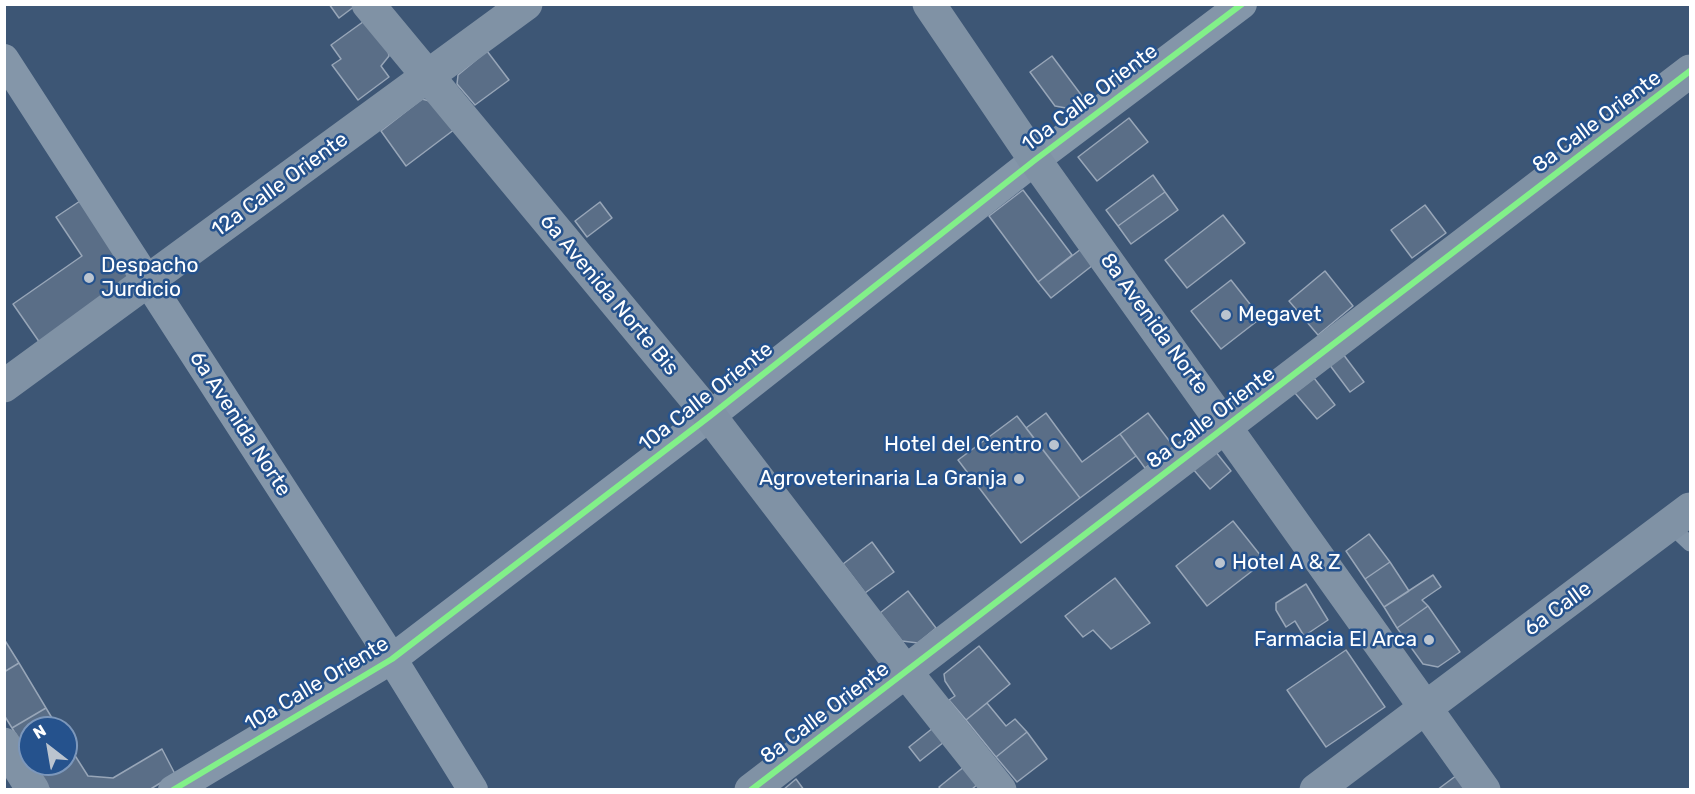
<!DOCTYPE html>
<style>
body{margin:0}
#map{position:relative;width:1695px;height:794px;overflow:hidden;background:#3d5675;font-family:Rubik,sans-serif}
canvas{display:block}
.frame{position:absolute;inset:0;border:6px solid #fff;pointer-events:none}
.north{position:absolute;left:18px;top:716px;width:60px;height:60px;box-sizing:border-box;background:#25528d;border:2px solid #7c97bb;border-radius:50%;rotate:329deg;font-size:16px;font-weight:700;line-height:24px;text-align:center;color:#fff}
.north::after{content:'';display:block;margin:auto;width:21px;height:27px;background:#bbc4cf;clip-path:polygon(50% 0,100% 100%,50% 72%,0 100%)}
</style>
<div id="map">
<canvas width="1695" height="794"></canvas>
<div class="frame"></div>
<div class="north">N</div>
</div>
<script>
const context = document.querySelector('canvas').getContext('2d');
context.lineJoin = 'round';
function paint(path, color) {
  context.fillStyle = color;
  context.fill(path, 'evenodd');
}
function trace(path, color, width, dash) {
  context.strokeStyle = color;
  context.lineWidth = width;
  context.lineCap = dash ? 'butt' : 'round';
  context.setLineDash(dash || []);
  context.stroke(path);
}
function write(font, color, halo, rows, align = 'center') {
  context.font = font + ' Rubik,sans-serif';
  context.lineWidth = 5;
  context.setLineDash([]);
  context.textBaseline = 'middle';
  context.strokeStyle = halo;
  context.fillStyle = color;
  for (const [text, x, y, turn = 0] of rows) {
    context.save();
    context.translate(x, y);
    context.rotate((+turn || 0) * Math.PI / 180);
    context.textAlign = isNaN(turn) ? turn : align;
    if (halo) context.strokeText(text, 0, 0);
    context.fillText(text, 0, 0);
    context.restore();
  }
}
const building = new Path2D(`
 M 329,4 L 354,4 L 355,6 L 339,18 Z
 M 367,19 L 387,46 L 389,56 L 381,66 L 389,77 L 358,100 L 332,65 L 341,59 L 331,45 Z
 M 487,51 L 509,80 L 475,105 L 457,84 L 458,75 Z
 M 1052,56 L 1082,96 L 1066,108 L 1055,106 L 1030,72 Z
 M 422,99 L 433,102 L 455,129 L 406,166 L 381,131 Z
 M 1129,118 L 1148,142 L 1097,181 L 1078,157 Z
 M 1153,175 L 1165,192 L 1118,226 L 1106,210 Z
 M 1023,190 L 1072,255 L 1038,282 L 989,216 Z
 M 1165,192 L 1178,210 L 1131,244 L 1118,226 Z
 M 80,201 L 129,272 L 125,284 L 40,343 L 13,304 L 82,256 L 56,217 Z
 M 600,202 L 612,218 L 587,237 L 575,221 Z
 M 1425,205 L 1446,233 L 1412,258 L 1391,230 Z
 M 1223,215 L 1245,243 L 1187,288 L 1165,260 Z
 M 1081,249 L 1093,265 L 1051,298 L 1038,282 Z
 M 1325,271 L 1353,306 L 1318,335 L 1289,301 Z
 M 1231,280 L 1261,318 L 1221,349 L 1191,311 Z
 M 1343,354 L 1364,382 L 1350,392 L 1329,364 Z
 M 1314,378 L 1335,405 L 1317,419 L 1295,393 Z
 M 1046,413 L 1082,462 L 1120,434 L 1136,456 L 1080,498 L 1026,428 Z
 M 1148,413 L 1174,447 L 1145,468 L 1120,434 Z
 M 1017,416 L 1080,498 L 1021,543 L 958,460 Z
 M 1215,451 L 1231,471 L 1210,489 L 1193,469 Z
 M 1233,521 L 1265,561 L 1207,606 L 1176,566 Z
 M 1369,534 L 1390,562 L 1365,579 L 1346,551 Z
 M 872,542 L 894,572 L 865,593 L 843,564 Z
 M 1390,562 L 1409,591 L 1384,607 L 1365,579 Z
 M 1433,575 L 1441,587 L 1422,600 L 1428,606 L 1397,628 L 1384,607 Z
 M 1115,578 L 1150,623 L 1111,649 L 1093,630 L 1083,637 L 1065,616 Z
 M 1306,584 L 1328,620 L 1304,636 L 1295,621 L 1286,627 L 1276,610 L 1276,603 Z
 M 908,591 L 936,628 L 918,643 L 902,641 L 880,613 Z
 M 1428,606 L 1460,652 L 1438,667 L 1423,664 L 1397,628 Z
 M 4,639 L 19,663 L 4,672 Z
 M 979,646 L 1010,684 L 966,720 L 949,700 L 955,696 L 945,681 L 944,674 Z
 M 1346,650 L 1385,707 L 1326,747 L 1287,690 Z
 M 19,663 L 46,708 L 12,728 L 4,715 L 4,672 Z
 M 987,703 L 1006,726 L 1015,719 L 1027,732 L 996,757 L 966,720 Z
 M 46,708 L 58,728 L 30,728 L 30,758 L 12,728 Z
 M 933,728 L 944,742 L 920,761 L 909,747 Z
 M 1027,732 L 1047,759 L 1017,782 L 996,757 Z
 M 67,743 L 88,776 L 113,778 L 162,749 L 175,774 L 149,790 L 50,790 L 34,764 L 66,764 Z
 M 965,766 L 979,783 L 971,790 L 941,790 L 939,787 Z
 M 1457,775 L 1468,790 L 1437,790 Z
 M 796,779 L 804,790 L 783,790 Z`);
const lane = new Path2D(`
 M 1671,526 L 1690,544`);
const street = new Path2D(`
 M 4,59 L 392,659 L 473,790
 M 173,790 L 392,659 L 710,416 L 1035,160 L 1242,4`);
const secondary = new Path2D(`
 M 368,4 L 710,416 L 906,672 L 1000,790
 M 929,4 L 1035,160 L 1484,790
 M 4,386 L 526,4
 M 4,744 L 33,790
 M 751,790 L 1690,71
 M 1316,790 L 1690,509`);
const cycleway = new Path2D(`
 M 173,790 L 392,659 L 710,416 L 1035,160 L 1242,4
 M 751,790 L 1690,71`);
const markers = [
 [89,278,6,"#bbc4cf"],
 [1226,315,6,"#bbc4cf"],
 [1054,445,6,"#bbc4cf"],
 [1019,479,6,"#bbc4cf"],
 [1220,563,6,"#bbc4cf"],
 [1429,640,6,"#bbc4cf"]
];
const streetNames = [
 ["10a Calle Oriente",1090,98,-37],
 ["8a Calle Oriente",1597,122,-37],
 ["12a Calle Oriente",280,185,-36],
 ["6a Avenida Norte Bis",609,295,50],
 ["8a Avenida Norte",1154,324,54],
 ["10a Calle Oriente",706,397,-38],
 ["8a Calle Oriente",1211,418,-37],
 ["6a Avenida Norte",240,424,57],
 ["6a Calle",1558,609,-36],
 ["10a Calle Oriente",317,684,-31],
 ["8a Calle Oriente",825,713,-37]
];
const poiNames = [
 ["Despacho",101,266],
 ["Jurdicio",101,290],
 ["Megavet",1238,315],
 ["Hotel del Centro",1042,445,"right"],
 ["Agroveterinaria La Granja",1007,479,"right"],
 ["Hotel A & Z",1232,563],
 ["Farmacia El Arca",1417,640,"right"]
];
paint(building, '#5a6e87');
trace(building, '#98a6b8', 1.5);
trace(lane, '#8496a9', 15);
trace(street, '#8496a9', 30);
trace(secondary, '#8092a5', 33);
trace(cycleway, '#82f089', 6);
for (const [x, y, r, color] of markers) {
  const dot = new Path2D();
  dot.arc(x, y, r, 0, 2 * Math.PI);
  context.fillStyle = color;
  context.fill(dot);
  trace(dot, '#25528d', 2);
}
write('21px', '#fff', '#25528d', streetNames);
write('21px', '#fff', '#25528d', poiNames, 'left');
</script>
